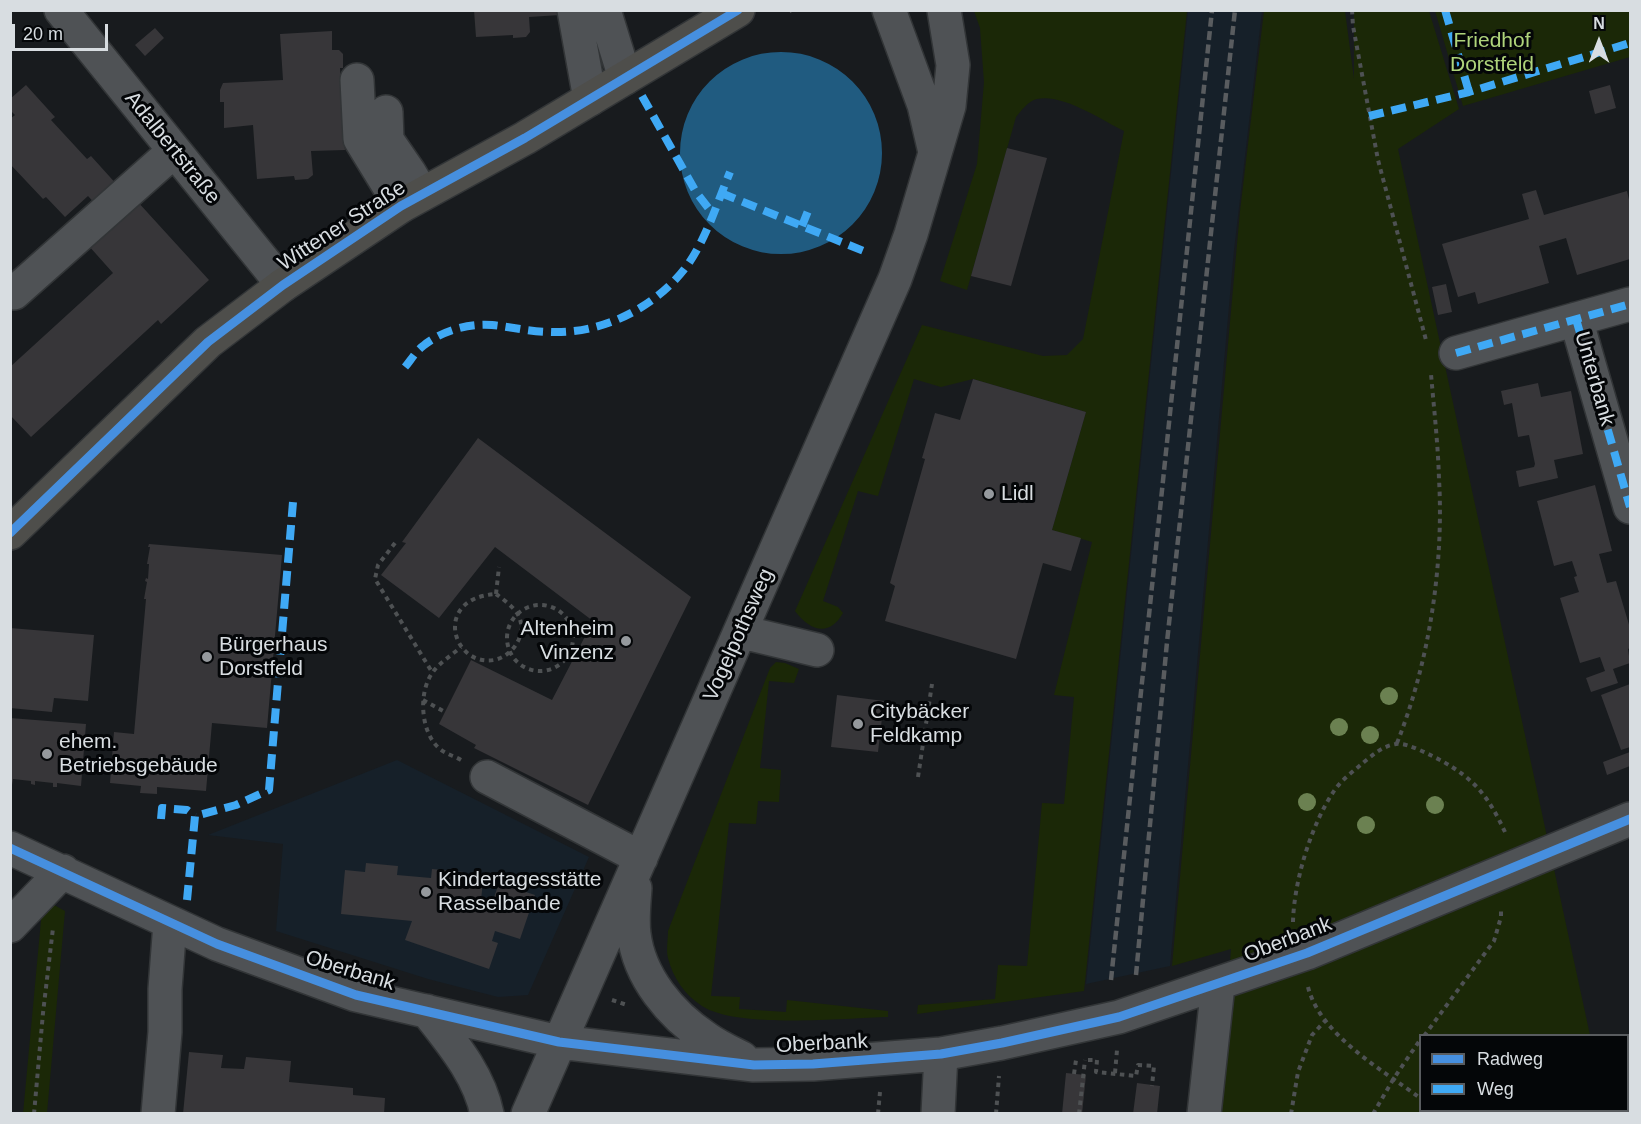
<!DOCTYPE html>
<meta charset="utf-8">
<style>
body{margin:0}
#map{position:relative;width:1641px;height:1124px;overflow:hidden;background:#181b1e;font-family:Arial,sans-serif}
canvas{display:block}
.frame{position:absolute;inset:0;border:12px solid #d8dde1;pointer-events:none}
.legend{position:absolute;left:1419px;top:1034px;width:210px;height:78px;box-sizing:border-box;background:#040608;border:2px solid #595c5f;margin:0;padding:8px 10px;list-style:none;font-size:18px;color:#d8dde1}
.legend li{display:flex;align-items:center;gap:12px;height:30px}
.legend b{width:30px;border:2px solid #595c5f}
.north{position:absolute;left:1569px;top:12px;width:60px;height:60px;-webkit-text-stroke:4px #040608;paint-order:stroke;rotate:0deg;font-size:16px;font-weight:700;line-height:24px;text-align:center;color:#d8dde1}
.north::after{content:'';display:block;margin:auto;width:21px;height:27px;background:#d8dde1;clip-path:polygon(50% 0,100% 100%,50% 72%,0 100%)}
.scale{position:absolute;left:12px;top:24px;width:96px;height:27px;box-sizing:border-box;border:3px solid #d8dde1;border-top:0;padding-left:8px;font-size:18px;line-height:21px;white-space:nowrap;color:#d8dde1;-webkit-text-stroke:4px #040608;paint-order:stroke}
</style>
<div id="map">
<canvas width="1641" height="1124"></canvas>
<div class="frame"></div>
<ul class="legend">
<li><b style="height:8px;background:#468fdf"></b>Radweg</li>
<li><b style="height:8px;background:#3fa9f5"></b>Weg</li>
</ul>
<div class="north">N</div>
<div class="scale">20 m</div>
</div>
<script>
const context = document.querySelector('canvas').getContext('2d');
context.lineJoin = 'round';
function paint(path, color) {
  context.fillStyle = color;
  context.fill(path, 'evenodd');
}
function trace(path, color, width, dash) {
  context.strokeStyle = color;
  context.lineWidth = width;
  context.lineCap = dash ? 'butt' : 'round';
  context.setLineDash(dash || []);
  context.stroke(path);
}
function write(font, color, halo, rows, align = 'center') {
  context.font = font + ' Arial,sans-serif';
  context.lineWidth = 6;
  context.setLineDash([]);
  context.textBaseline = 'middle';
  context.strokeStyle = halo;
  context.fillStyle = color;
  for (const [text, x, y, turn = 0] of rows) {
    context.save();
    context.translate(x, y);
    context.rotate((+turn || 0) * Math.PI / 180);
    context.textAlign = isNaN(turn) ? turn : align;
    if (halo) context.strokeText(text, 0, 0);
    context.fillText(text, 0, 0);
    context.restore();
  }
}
const built = new Path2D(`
 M 1188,11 L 1262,11 L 1234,250 L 1170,966 L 1086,984 Z
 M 397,760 L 589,857 L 528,995 L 498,997 L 428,979 L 276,931 L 283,844 L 208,835 Z`);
const green = new Path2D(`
 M 974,11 L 1187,11 L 1084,991 L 917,1014 L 918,1005 L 995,999 L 998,965 L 1027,966 L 1042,803 L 1064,804 L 1074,697 L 1054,695 L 1092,542 L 1052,530 L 1086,412 L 973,379 L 941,387 L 914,379 L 878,496 L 858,491 L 823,601 L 838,607 L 843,613 C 829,638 809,630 795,611 L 922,325 L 1043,356 L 1067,355 L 1083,339 L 1124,131 C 1102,120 1062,93 1037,99 C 1028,101 1022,110 1016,117 L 967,290 L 940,281 L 977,164 L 984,82 L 980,28 Z
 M 1264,11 L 1345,11 L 1354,79 L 1354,11 L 1429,11 L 1459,109 L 1398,149 L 1590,1035 L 1420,1036 L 1420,1110 L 1607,1110 L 1607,1113 L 1219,1113 L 1231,949 L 1172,966 L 1240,211 Z
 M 1435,11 L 1630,11 L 1630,57 L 1463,106 Z
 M 776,662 L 785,663 L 799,669 L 794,683 L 769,681 L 760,768 L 781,770 L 779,802 L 758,801 L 756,824 L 729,823 L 711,996 L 740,997 L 739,1009 L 786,1012 L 787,1000 L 888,1011 L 888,1017 C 844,1018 737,1029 702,1006 C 685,995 673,978 668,958 C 666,950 668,940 668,931 L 770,668 Z
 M 43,899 L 65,911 L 47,1113 L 23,1114 Z`);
const water = new Path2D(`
 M680 153a101 101 0 1 1 202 0a101 101 0 1 1-202 0Z`);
const building = new Path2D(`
 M 474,10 L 560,10 L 560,15 L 529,17 L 530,32 L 526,37 L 513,38 L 513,35 L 476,37 Z
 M 155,28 L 164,38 L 145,56 L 135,45 Z
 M 332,31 L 332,50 L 339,50 L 343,54 L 343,68 L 340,68 L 345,150 L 311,151 L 313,175 L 308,179 L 295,180 L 294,176 L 257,179 L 253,125 L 224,128 L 224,102 L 220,102 L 220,90 L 223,83 L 283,80 L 280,34 Z
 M 26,85 L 55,117 L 51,120 L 87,159 L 91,156 L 119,187 L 98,207 L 88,196 L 65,217 L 46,197 L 43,199 L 10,164 L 10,119 L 15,115 L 10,110 L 10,99 Z
 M 1610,85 L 1616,108 L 1595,114 L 1589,91 Z
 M 1007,148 L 1047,158 L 1011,286 L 971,276 Z
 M 1536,190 L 1544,215 L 1627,191 L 1630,204 L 1630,259 L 1577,275 L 1566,238 L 1539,246 L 1549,283 L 1478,304 L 1475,292 L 1458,297 L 1442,244 L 1529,219 L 1522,194 Z
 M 137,201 L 209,280 L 161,324 L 158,320 L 31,437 L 10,415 L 10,367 L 113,273 L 88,245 Z
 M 1446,284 L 1452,312 L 1438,315 L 1432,287 Z
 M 973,379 L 1086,412 L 1052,530 L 1081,538 L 1071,571 L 1043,563 L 1016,659 L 885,621 L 895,586 L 890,583 L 925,459 L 922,458 L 935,413 L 960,420 Z
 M 1538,383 L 1541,397 L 1571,391 L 1583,454 L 1554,460 L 1558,478 L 1519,487 L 1516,471 L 1534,467 L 1535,464 L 1529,435 L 1518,437 L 1512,403 L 1504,405 L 1501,391 Z
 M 478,438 L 691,597 L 588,805 L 474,748 L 476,745 L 439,724 L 471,660 L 552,700 L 593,621 L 495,547 L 439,618 L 381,575 L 406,543 L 402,542 Z
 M 1595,485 L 1612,551 L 1599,554 L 1607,583 L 1616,581 L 1630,628 L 1630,648 L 1628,649 L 1630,663 L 1613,669 L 1618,683 L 1591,692 L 1586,678 L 1605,671 L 1600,657 L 1580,663 L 1560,598 L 1579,592 L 1574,577 L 1577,576 L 1572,561 L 1554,566 L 1537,501 Z
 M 149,544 L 282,555 L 267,728 L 212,723 L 206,791 L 157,787 L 157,794 L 140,793 L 141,786 L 110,783 L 114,732 L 134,734 L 146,599 L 144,599 L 147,582 L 145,581 L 146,578 L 148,579 L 149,564 L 147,564 L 150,547 L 148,547 Z
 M 10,628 L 94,635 L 88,701 L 54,698 L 52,712 L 10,708 Z
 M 1630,684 L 1630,747 L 1621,750 L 1601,695 Z
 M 837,695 L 884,701 L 878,752 L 831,747 Z
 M 10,718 L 86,724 L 81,786 L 57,783 L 57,787 L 53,787 L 53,783 L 35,781 L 35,785 L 31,784 L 31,781 L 13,779 L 12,785 L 10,785 Z
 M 1630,752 L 1630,766 L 1607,775 L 1603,762 Z
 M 366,863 L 398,866 L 397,875 L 431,878 L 432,869 L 464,872 L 463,882 L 483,883 L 481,899 L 492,903 L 499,883 L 535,895 L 520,939 L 495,931 L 492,941 L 498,943 L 489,969 L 405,940 L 412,921 L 341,914 L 345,870 L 365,872 Z
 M 189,1052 L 223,1055 L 221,1068 L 244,1069 L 246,1057 L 291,1061 L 289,1082 L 353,1088 L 353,1095 L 385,1098 L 384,1114 L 183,1114 Z
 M 1066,1073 L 1086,1075 L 1082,1114 L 1062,1114 Z
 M 1137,1083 L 1160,1086 L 1157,1114 L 1133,1114 Z`);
const path = new Path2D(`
 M 791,10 L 792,12
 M 1352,10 L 1353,26 L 1378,160 L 1426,340
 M 395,543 L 378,565 L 375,579 L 432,672
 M 496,594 C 503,599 512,606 517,613 C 529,632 514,656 494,660 C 452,667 432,598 496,594 Z
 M 496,594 L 499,567
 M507 638a33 33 0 1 1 66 0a33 33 0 1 1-66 0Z
 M 423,700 L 445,712
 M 1397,743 C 1429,663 1444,565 1439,479 C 1438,444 1434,409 1431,374
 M 461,760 C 454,756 446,754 440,749 C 420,733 418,691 433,672 C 439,663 452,655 461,647
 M 918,777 L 932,684
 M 1293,922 C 1294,881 1311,825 1334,791 C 1342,779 1354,771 1364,762 C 1374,754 1383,746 1396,744 C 1407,742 1432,756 1442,761 C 1476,780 1489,798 1505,832
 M 1308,987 C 1320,1035 1384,1071 1420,1098
 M 612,1000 L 627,1005
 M 1424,1036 L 1494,941 L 1501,917 L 1501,907
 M 1088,1060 L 1097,1060 L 1096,1072 L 1136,1076 L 1138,1065 L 1154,1066 L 1152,1086
 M 1115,1073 L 1117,1050
 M 1074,1074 L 1076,1060
 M 1436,1110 L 1441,1114
 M 1429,1113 L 1431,1110
 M 34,1114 L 43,1013 L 53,928
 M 878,1114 L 880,1092
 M 996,1114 L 999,1076
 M 1079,1114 L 1085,1060
 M 1291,1114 L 1298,1072 L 1312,1035 L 1326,1020
 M 1373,1114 L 1394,1078 L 1420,1040`);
const minor = new Path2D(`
 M 61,10 L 283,285
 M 574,10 L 590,99
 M 604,10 L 625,78
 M 889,10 L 924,105 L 934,148
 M 357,80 L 360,139 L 401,206
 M 386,112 L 387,140 L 409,172 L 422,194
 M 14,293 L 174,151
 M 1576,319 L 1630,507
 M 1456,353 L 1630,304
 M 742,632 L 817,650
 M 487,777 L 641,858
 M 10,848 L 217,944 L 356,995 L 559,1042 L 754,1065 L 813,1064 L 941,1054 L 1002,1043 L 1119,1017 L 1307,953 L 1630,819
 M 635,888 C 634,903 632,919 634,934 C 639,977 671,1015 706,1038 C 717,1046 730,1052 742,1058
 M 10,926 L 63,871
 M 427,1011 C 451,1042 479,1074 487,1114
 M 158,1114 L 165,1032 L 165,989 L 170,923
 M 528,1114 L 895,279 L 911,234 L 949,106 L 953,65 L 944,10
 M 938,1114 L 941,1054
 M 1204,1114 L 1218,985`);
const major = new Path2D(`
 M 10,533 L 208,342 L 283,285 L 401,206 L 525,138 L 738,10`);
const rail = new Path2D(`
 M 1136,975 L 1167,642 L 1235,10
 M 1111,980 L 1212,10`);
const quiet = new Path2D(`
 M 1445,10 L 1469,92
 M 642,96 L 696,192 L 713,214
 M 1369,116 L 1469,92 L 1630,43
 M 721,193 L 866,252
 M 802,226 L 810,206
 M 1576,319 L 1630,507
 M 1456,353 L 1630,304
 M 405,367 C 411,360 416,351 423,346 C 441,331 469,323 492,325 C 512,327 531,332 551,332 C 602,334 655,308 686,267 C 706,240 717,203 730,172
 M 161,819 L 162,808 L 187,810 L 195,816
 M 187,900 L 195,816 L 236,805 L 269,790 L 293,502`);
const cycleway = new Path2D(`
 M 10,533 L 208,342 L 283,285 L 401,206 L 525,138 L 738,10
 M 10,848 L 217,944 L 356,995 L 559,1042 L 754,1065 L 813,1064 L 941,1054 L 1002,1043 L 1119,1017 L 1307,953 L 1630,819`);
const trees = [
 [1389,696],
 [1339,727],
 [1370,735],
 [1307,802],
 [1435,805],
 [1366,825]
];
const markers = [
 [989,494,6,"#95999d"],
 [626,641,6,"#95999d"],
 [207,657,6,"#95999d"],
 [858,724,6,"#95999d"],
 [47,754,6,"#95999d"],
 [426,892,6,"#95999d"]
];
const parkNames = [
 ["Friedhof",1492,41],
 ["Dorstfeld",1492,65]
];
const streetNames = [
 ["Adalbertstraße",172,148,51],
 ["Wittener Straße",342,226,-33],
 ["Unterbank",1594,379,74],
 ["Vogelpothsweg",739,635,-66],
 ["Oberbank",1288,940,-21],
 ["Oberbank",350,971,17],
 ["Oberbank",822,1044,-3]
];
const poiNames = [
 ["Lidl",1001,494],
 ["Altenheim",614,629,"right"],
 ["Vinzenz",614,653,"right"],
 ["Bürgerhaus",219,645],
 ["Dorstfeld",219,669],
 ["Citybäcker",870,712],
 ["Feldkamp",870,736],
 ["ehem.",59,742],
 ["Betriebsgebäude",59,766],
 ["Kindertagesstätte",438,880],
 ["Rasselbande",438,904]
];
paint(built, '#162029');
paint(green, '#1b2807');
paint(water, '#205b80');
paint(building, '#373639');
trace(minor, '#323537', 36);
trace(major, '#323537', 36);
trace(path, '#4e5153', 4, [4.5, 4.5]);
trace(minor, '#4f5255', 33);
trace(major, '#4e4e4b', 33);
trace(rail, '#595c5f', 4.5, [9, 4.5]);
trace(quiet, '#3fa9f5', 8, [15, 8]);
trace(cycleway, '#468fdf', 9);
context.fillStyle = '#6b8151';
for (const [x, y] of trees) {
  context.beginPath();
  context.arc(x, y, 9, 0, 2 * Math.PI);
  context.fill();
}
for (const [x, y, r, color] of markers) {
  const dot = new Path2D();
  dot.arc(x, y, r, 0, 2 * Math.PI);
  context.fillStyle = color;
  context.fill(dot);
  trace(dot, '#040608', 2);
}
write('21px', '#afd47b', '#040608', parkNames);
write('21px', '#d8dde1', '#040608', streetNames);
write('21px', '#d8dde1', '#040608', poiNames, 'left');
</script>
